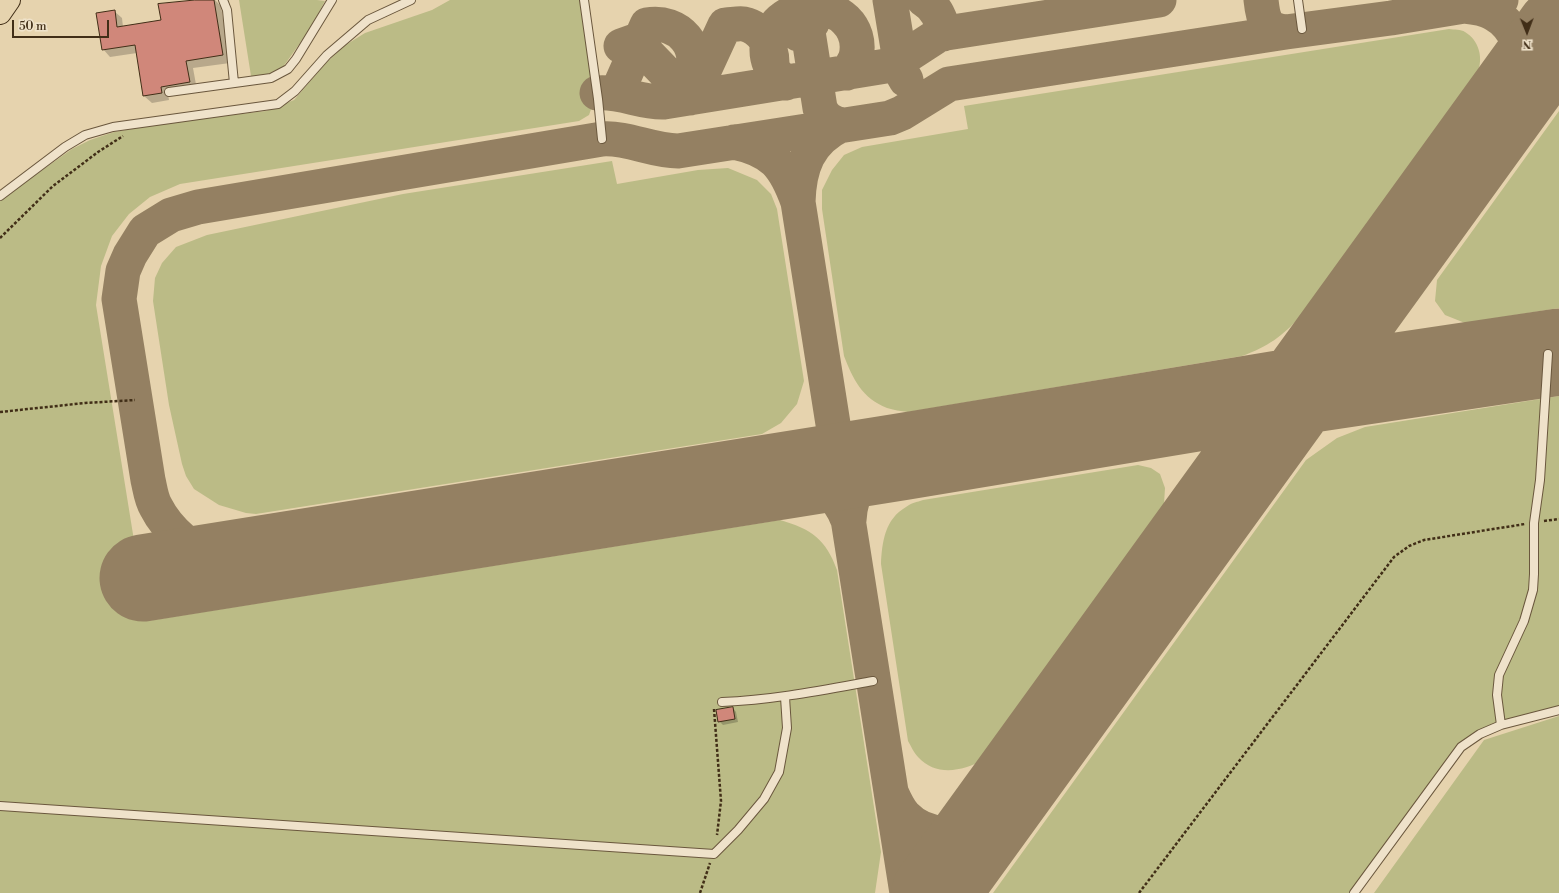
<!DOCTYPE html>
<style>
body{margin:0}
#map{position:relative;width:1559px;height:893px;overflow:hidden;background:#e6d3ae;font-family:"Libre Bodoni",serif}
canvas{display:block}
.north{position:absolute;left:1507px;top:12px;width:40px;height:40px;-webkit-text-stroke:3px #efe2ca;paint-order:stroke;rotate:179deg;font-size:11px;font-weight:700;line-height:16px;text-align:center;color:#412e17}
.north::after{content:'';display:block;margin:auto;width:14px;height:18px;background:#412e17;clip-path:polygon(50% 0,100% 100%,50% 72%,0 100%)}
.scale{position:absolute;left:12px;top:20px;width:97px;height:18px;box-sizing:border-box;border:2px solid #412e17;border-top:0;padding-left:5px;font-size:12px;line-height:14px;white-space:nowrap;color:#412e17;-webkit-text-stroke:3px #efe2ca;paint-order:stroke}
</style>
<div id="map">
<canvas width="1559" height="893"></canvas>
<div class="north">N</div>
<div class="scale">50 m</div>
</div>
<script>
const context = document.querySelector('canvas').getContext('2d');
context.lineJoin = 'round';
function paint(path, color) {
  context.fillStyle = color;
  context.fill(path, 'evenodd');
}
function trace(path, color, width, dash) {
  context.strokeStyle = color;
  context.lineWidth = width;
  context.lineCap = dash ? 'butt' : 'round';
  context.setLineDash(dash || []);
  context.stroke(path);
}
const green = new Path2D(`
 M 239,0 L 317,0 L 325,1 L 310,29 L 283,67 L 266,75 L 251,76 Z
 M 450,0 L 580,0 L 595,98 L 589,115 L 579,121 L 180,184 L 150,197 L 129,214 L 112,236 L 101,266 L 96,305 L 147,621 L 780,520 C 811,529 826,539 837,570 L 881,852 L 875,893 L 0,893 L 0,200 L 72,149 L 90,140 L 114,132 L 179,121 L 266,111 L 294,100 L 326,63 L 344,46 L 365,33 L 432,10 Z
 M 1449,29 C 1454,30 1461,29 1465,32 C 1479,40 1484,59 1477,73 L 1301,316 C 1281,337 1269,346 1242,356 L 908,412 C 901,411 893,410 887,408 C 862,398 853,379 844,356 L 822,209 L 822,190 L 832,170 L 844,155 L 862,147 L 968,129 L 964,106 Z
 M 1559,111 L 1559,308 L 1465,323 L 1445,315 L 1435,301 L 1437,280 Z
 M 612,161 L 617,184 L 698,170 L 728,168 L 757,180 L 771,194 L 777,209 L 804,381 L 797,404 L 781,423 L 762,434 L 256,514 L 246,513 L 219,505 L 194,489 L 186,476 L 182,464 L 169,405 L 153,301 L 155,278 L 162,263 L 176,247 L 207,235 L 403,194 Z
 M 1559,396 L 1559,707 L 1466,741 L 1352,893 L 993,893 L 1306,460 L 1337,438 L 1365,427 Z
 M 1138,465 L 1151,468 L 1160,474 L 1165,488 L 1164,504 L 1157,517 L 983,760 C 963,771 936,777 918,757 C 914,753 911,746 908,741 L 881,564 C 882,542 885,519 906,507 C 911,503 917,502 923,500 Z
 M 1559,716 L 1559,893 L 1374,893 L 1484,740 Z`);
const shadow = new Path2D(`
 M 199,0 L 215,0 L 221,6 L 230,63 L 193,68 L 197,90 L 168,94 L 169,100 L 152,103 L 144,96 L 137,53 L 110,57 L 103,49 L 114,11 L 122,18 L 123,27 L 162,21 Z
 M 733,708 L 736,712 L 738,722 L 723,725 L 719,721 Z`);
const taxiway = new Path2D(`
 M 803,0 L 820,108 C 824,118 831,122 841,125 C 808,141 799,168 798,202 L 907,893
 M 890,0 L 902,73 L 906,80
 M 924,0 C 936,7 942,20 943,34
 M 1261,0 C 1263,19 1265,30 1286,32
 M 1464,6 C 1474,7 1485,8 1494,14 C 1514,25 1529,55 1521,78 C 1519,83 1516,89 1513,94
 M 798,34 L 809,9 C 837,4 863,27 856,57 C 854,63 850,68 847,73
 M 621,46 L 635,41 L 690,98
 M 786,83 C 780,78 773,72 770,65 C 760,41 776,14 801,11 L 812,23
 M 695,90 L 725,25 C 731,25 738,23 744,24 C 762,28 772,46 772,63
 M 597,93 C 621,91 641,103 664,102 L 886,66 L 900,60 L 940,34 L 1159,0
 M 617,93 L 647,25 C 678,19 705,48 689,78 C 683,89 671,95 662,102
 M 734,142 C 773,150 785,166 798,202
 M 785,476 C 816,483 836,488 848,520
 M 849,520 C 851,484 868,470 900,457
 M 218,566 C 194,550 169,533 156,507 C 151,499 150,488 148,480 L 119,299 L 123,271 L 130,255 L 145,231 L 171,215 L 198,207 L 602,139 C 627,137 652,151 678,151 L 890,118 L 902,113 L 949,84 L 1286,32 L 1391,18 L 1501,0
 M 891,792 C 895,801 899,810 905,816 C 926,838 961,838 984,821 C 992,815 999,803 1006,795`);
const runway = new Path2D(`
 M 143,578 L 900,457 L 1298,391 L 1559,352
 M 935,893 L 1559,31`);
const building = new Path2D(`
 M 195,0 L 214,0 L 223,55 L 186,61 L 190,82 L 161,87 L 162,93 L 143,96 L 135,45 L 102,50 L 96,13 L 115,10 L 117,27 L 161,20 L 158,4 Z
 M 733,707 L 735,719 L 718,722 L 716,710 Z`);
const path = new Path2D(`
 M 0,238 L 53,186 L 98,152 L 123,136
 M 0,412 L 85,403 L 135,400
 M 1544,521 L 1559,519
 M 714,709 L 721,801 L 717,835
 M 700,893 L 710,863
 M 1139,893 L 1394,557 L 1409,546 L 1424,540 L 1525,524`);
const service = new Path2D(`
 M 223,0 L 227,10 L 234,83
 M 584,0 L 598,99 L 602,139
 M 1298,0 L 1302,29
 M 169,92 L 271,78 L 288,69 L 296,59 L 332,0
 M 0,196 L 65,147 L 85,135 L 113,127 L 278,104 L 295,91 L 327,55 L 368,20 L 411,0
 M 722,702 C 773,700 823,690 873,681
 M 1501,725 L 1497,695 L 1499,675 L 1524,621 L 1533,590 L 1534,574 L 1534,523 L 1540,480 L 1548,354
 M 0,806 L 714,854 L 738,830 L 764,799 L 779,772 L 787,728 L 785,697
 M 1354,893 L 1461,747 L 1480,734 L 1501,725 L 1559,710`);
const primary = new Path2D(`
 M 0,13 L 9,0`);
paint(green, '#bbbb86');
paint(shadow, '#0003');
trace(taxiway, '#948062', 35);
trace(runway, '#948062', 87);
paint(building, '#d0877a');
trace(building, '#412e17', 1);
trace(service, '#6a573d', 10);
trace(primary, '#412e17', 24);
trace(path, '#412e17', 2.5, [3, 2]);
trace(service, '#efe2ca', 8);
trace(primary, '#e6d3ae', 22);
</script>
